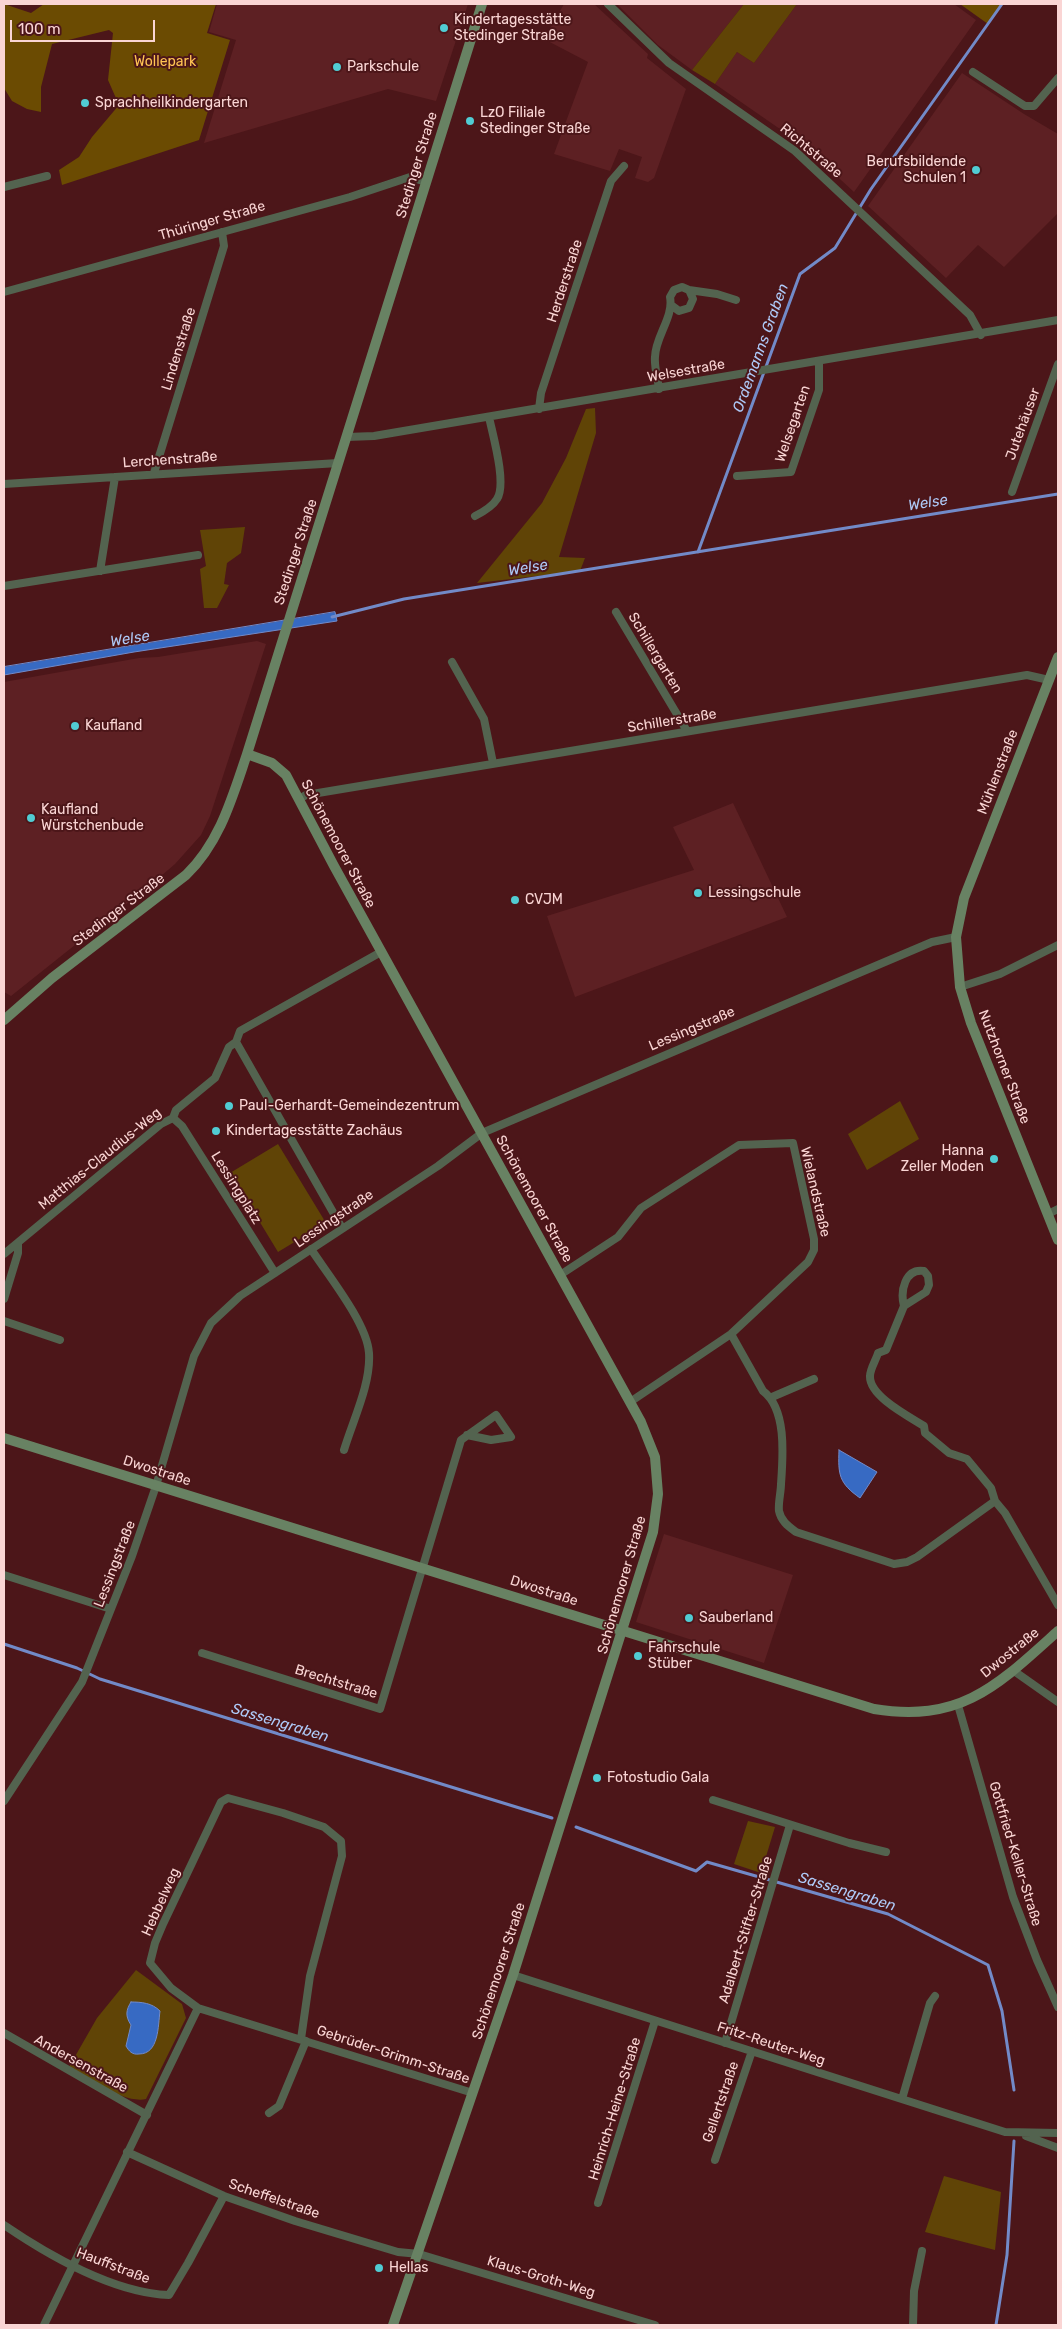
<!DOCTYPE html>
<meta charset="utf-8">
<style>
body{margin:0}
#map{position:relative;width:1062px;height:2329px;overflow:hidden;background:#4c1619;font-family:Rubik,sans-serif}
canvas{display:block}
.frame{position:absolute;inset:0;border:5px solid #fad5d4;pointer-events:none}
.scale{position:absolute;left:10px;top:20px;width:145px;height:22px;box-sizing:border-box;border:2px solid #fad5d4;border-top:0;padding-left:6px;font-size:15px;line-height:18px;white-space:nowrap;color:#fad5d4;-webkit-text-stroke:4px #4c1619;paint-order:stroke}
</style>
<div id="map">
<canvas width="1062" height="2329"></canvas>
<div class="frame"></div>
<div class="scale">100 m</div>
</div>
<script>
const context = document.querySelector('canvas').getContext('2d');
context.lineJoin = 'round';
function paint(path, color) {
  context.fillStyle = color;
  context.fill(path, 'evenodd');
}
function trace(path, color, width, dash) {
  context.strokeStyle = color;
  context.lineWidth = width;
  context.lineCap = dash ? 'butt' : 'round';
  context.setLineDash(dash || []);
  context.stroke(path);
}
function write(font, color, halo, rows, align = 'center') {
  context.font = font + ' Rubik,sans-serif';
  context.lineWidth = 4;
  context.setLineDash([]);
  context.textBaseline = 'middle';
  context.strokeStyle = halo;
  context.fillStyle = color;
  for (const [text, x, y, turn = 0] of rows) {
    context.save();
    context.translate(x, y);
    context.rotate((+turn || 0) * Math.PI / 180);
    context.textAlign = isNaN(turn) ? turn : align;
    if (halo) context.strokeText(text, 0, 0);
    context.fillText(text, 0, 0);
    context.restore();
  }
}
const built = new Path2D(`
 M 217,4 L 468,4 L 436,101 L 388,89 L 204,143 L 236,40 L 209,32 Z
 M 564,4 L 594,4 L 648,54 L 647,58 L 686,89 L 654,178 L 648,182 L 635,178 L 642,157 L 619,149 L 610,171 L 554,154 L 588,62 L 544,39 Z
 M 617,4 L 744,4 L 692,70 L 658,45 Z
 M 797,4 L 954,4 L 976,20 L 854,192 L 803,145 L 715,84 L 737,52 L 754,63 Z
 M 962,73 L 1024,114 L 1058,134 L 1058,213 L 1004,267 L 978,245 L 946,278 L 868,206 Z
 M 257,641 L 266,644 L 210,816 L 201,835 L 175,864 L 154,882 L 11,996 L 4,992 L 4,682 L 139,658 L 158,657 Z
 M 733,803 L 787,917 L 575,997 L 547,916 L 694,870 L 673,827 Z
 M 664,1534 L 793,1575 L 764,1663 L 636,1622 Z`);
const green = new Path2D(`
 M 744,4 L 797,4 L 754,63 L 737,52 L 715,84 L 692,70 Z
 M 595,408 L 596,433 L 559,557 L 585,558 L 580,571 L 477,583 L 542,503 L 566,458 L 586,409 Z
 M 245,527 L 241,553 L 227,563 L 224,584 L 229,585 L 217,608 L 204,608 L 200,569 L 206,566 L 200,530 Z
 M 900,1101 L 919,1139 L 867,1170 L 848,1134 Z
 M 278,1144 L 326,1223 L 278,1252 L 230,1173 Z
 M 748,1821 L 775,1827 L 761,1873 L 734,1864 Z
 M 136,1970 L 182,2004 L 186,2018 L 146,2099 C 124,2104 89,2078 69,2067 L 97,2018 Z
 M 944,2176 L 1001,2192 L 995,2250 L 925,2232 Z`);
const forest = new Path2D(`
 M 4,4 L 31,13 L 44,4 L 216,4 L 207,33 L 230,40 L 199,140 L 62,185 L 59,170 L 79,157 L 92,137 L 119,105 L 108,80 L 113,33 L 109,30 L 52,44 L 41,87 L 41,112 L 27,109 L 12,101 L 4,88 Z
 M 960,4 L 1002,4 L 988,24 Z`);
const water = new Path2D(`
 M 335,612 L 337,621 L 134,652 L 4,675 L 4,667 Z
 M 839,1450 L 877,1472 L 860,1498 C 839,1483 838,1475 839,1450 Z
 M 131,2002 C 142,2002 152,2003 160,2011 C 158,2026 159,2054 139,2054 C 132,2055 129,2051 126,2046 L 131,2025 C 125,2016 126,2010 131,2002 Z`);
const stream = new Path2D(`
 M 698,552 L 800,274 L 835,248 L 871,189 L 1002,4
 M 332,617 L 404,599 L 1058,494
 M 4,1644 L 77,1668 L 100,1679 L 552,1818
 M 576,1827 L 696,1871 L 707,1862 L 888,1914 L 988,1965 L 1002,2011 L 1014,2090
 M 996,2325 L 1007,2255 L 1014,2141`);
const street = new Path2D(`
 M 608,4 L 669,63 L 795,151 L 970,315 L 981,335
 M 973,72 L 1025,106 L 1034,106 L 1058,78
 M 4,187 L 47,176
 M 689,290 L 717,294 L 736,300
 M 4,292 L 350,197 L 410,177 L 426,182
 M 659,389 C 658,379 654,367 655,357 C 655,337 674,317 670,297 L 674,290 L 682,287 L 689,290 L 693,299 L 689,308 L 679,311 L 671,305
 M 539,409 L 541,393 L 611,181 L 624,166
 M 347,437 L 374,436 L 1058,320
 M 154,473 L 224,246 L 222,232
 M 737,476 L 791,472 L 819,390 L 819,361
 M 4,484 L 338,463
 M 1012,492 L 1058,364
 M 475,516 C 483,512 492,507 497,499 C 507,484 493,436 489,417
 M 100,571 L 115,477
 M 4,586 L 198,555
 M 616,612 L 687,731
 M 452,662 L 484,719 L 493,763
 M 299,799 L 306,795 L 1027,675 L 1049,680
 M 960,987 L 1000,974 L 1058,945
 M 236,1042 L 342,1228
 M 173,1118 L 182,1126 L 275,1273
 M 1048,1214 L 1058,1209
 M 311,1249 C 328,1275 367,1323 369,1353 C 371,1384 353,1420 344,1450
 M 4,1254 L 161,1124 L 173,1118 L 176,1110 L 215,1078 L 229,1047 L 236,1042 L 240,1031 L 381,952
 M 560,1275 L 618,1237 L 641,1208 L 739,1145 L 793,1143 L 814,1239 L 814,1250 L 808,1262 L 731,1334 L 630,1402
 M 4,1299 L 18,1253 L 18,1243
 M 904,1306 C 900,1291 905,1268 924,1271 L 928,1276 L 929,1285 L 926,1292 L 904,1306 L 886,1350 L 878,1353 C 876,1360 870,1369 870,1376 C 869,1396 908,1416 924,1426 L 925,1433 L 949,1453 L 967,1459 L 991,1488 L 995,1501 L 1005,1513 L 1058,1605
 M 4,1321 L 60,1340
 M 731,1334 L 763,1391 C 787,1409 783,1456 781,1484 C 781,1492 778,1503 779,1511 C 781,1521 788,1526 796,1532 L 894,1564 L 907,1562 L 917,1557 L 995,1501
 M 772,1397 L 814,1379
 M 4,1575 L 111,1609
 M 202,1653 L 380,1709 L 461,1440 L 496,1415 L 511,1437 L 491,1440 L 467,1435
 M 1014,1671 L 1058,1702
 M 958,1705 L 1013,1897 L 1037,1960 L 1058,2007
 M 713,1800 L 849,1843 L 886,1852
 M 4,1801 L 82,1682 L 132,1556 L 156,1486 L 194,1356 L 211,1323 L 240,1296 L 438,1166 L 482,1133 L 932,942 L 956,937
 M 513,1975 L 1005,2132 L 1058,2133
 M 198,2008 L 473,2093
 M 4,2033 L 147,2115
 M 725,2043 L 790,1825
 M 902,2099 L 930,2003 L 935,1996
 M 269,2113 L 279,2106 L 306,2041
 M 1026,2136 L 1058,2148
 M 127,2152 L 224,2196 L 295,2221 L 398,2252 L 419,2254 L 655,2325
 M 715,2160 L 752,2051
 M 598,2203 L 655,2021
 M 4,2225 C 48,2255 114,2293 169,2295 L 188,2263 L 224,2196
 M 44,2325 L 198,2008 L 171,1988 L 150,1963 L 155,1943 L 163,1924 L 221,1802 L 228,1798 L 283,1813 L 324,1827 L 341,1841 L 342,1856 L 310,1976 L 301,2039
 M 913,2325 L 914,2291 L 922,2251`);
const secondary = new Path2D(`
 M 1058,657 L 964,898 L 956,937 L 960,987 L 971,1023 L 1058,1240
 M 247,754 L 272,763 L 286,775 L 334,866 L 641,1422 L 655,1457 L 658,1494 L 653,1532 L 513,1975 L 393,2325
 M 4,1020 L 52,978 L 186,875 C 220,842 232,798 247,754 L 482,4
 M 4,1438 L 874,1709 C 961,1723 997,1686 1058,1631`);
const markers = [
 [444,28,5,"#51ccd3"],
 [337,67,5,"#51ccd3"],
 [85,103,5,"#51ccd3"],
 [470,121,5,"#51ccd3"],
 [976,170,5,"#51ccd3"],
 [75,726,5,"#51ccd3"],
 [31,818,5,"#51ccd3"],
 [698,893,5,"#51ccd3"],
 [515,900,5,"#51ccd3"],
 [229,1106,5,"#51ccd3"],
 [216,1131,5,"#51ccd3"],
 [994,1159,5,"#51ccd3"],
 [689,1618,5,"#51ccd3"],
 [638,1656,5,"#51ccd3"],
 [597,1778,5,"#51ccd3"],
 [379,2268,5,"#51ccd3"]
];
const poiNames = [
 ["Kindertagesstätte",454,20],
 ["Stedinger Straße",454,36],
 ["Parkschule",347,67],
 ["Sprachheilkindergarten",95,103],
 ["LzO Filiale",480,113],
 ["Stedinger Straße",480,129],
 ["Berufsbildende",966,162,"right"],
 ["Schulen 1",966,178,"right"],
 ["Kaufland",85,726],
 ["Kaufland",41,810],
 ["Würstchenbude",41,826],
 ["Lessingschule",708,893],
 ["CVJM",525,900],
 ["Paul-Gerhardt-Gemeindezentrum",239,1106],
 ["Kindertagesstätte Zachäus",226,1131],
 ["Hanna",984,1151,"right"],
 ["Zeller Moden",984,1167,"right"],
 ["Sauberland",699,1618],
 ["Fahrschule",648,1648],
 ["Stüber",648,1664],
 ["Fotostudio Gala",607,1778],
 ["Hellas",389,2268]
];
const parkNames = [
 ["Wollepark",165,62]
];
const streetNames = [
 ["Richtstraße",811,151,40],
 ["Stedinger Straße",417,165,-73],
 ["Thüringer Straße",212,221,-16],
 ["Herderstraße",565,281,-72],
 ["Lindenstraße",179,349,-73],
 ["Welsestraße",686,371,-10],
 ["Welsegarten",793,424,-71],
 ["Jutehäuser",1023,424,-70],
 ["Lerchenstraße",170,460,-4],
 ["Stedinger Straße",296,552,-72],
 ["Schillergarten",655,653,59],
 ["Schillerstraße",672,721,-9],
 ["Mühlenstraße",998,772,-69],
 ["Schönemoorer Straße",338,844,62],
 ["Stedinger Straße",119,910,-37],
 ["Lessingstraße",692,1029,-23],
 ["Nutzhorner Straße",1004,1067,69],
 ["Matthias-Claudius-Weg",100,1159,-39],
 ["Lessingplatz",236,1188,58],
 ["Wielandstraße",815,1192,77],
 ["Schönemoorer Straße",534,1199,61],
 ["Lessingstraße",334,1219,-34],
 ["Dwostraße",157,1471,18],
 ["Lessingstraße",115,1564,-69],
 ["Schönemoorer Straße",622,1585,-74],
 ["Dwostraße",544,1591,18],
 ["Dwostraße",1010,1653,-39],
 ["Brechtstraße",336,1682,17],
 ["Gottfried-Keller-Straße",1015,1854,73],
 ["Hebbelweg",161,1902,-66],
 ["Adalbert-Stifter-Straße",746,1930,-73],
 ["Schönemoorer Straße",499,1971,-72],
 ["Fritz-Reuter-Weg",771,2044,18],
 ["Gebrüder-Grimm-Straße",393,2055,18],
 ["Andersenstraße",81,2064,29],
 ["Gellertstraße",721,2102,-71],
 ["Heinrich-Heine-Straße",615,2109,-73],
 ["Scheffelstraße",274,2199,19],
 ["Hauffstraße",113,2266,21],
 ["Klaus-Groth-Weg",541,2277,17]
];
const waterNames = [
 ["Ordemanns Graben",761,348,-70],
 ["Welse",928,503,-9],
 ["Welse",528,568,-9],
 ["Welse",130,639,-9],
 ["Sassengraben",280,1723,17],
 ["Sassengraben",847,1892,17]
];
paint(built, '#5d2023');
paint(green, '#604406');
paint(forest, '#6b4b02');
paint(water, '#376ac3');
trace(water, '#728ac8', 1);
trace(stream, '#728ac8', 3);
trace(street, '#53634f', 8);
trace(secondary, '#688263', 10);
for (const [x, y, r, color] of markers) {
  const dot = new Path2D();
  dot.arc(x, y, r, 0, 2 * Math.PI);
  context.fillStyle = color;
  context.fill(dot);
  trace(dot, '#4c1619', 2);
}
write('14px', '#fad5d4', '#4c1619', poiNames, 'left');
write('14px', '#ffc453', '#4c1619', parkNames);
write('14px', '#fad5d4', '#4c1619', streetNames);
write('italic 15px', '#aec9f7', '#4c1619', waterNames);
</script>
